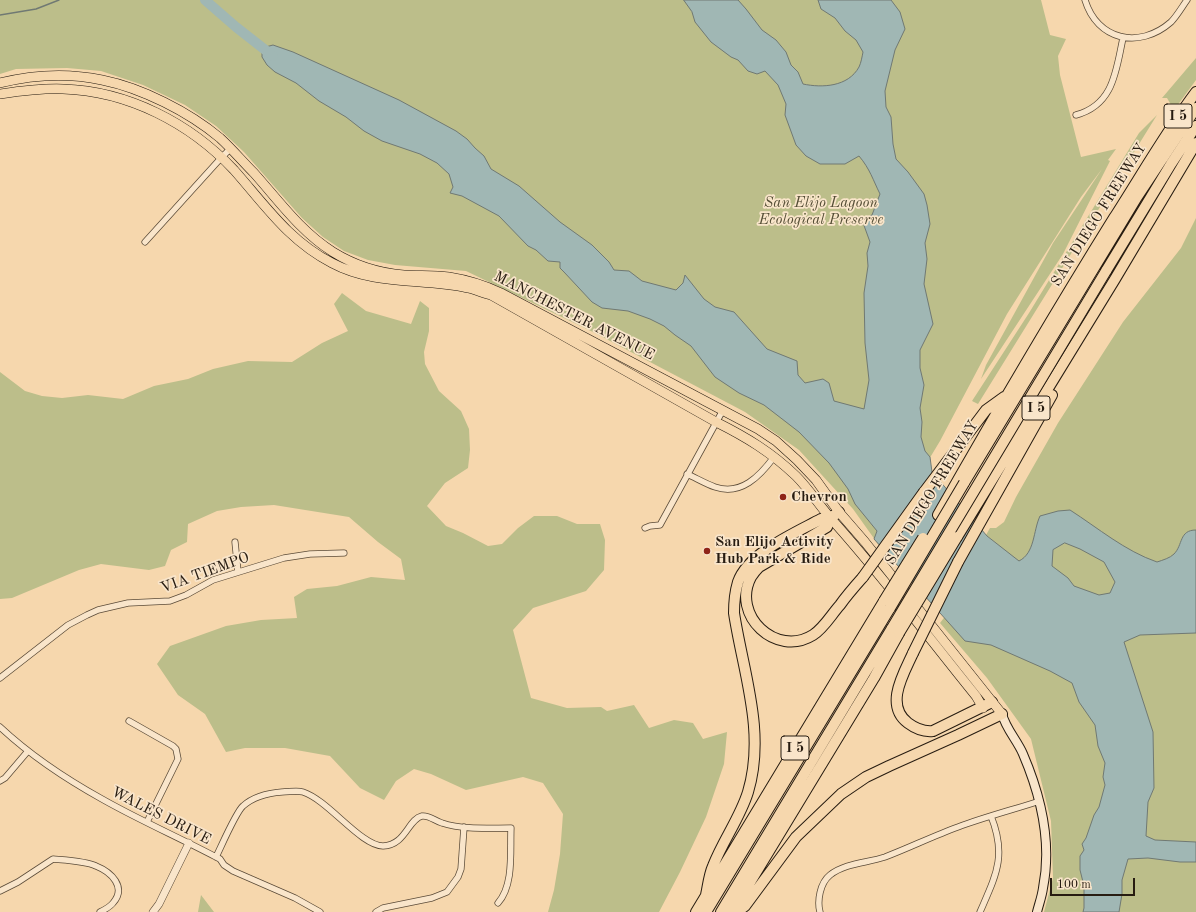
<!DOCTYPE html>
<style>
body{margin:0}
#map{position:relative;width:1196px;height:912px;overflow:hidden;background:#f6d7ad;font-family:"Old Standard TT",serif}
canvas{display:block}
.scale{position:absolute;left:1050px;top:878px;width:85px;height:18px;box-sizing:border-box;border:2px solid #271c11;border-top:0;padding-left:5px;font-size:12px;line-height:14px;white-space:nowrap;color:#271c11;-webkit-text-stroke:3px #f9e5ca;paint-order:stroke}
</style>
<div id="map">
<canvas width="1196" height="912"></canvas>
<div class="scale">100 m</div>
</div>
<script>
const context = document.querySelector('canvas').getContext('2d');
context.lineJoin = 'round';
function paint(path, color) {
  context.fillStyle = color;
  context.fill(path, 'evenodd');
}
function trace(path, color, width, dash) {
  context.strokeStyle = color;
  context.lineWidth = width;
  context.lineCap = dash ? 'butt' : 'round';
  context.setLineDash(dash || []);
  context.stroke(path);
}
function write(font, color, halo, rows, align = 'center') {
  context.font = font + ' "Old Standard TT",serif';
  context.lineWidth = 3.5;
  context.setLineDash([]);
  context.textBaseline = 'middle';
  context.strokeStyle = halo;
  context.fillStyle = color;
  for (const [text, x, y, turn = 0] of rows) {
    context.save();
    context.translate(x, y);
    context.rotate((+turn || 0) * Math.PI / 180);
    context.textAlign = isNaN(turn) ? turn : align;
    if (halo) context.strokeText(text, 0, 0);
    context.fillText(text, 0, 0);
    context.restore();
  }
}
const green = new Path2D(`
 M 0,0 L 1041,0 L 1050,35 L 1066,39 L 1058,56 L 1060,75 L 1081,157 L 1116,149 L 1108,160 L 1110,161 L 1063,254 L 981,379 L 986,365 L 1053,243 L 1102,169 L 1081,197 L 1007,314 L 940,441 L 878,544 L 853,509 L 799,450 L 745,412 L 593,332 L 466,271 L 395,265 L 368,260 L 344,251 L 323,237 L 302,218 L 244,152 L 216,126 L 185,105 L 143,85 L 101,71 L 67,68 L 16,69 L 0,74 Z
 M 1196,58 L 1196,80 L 1174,110 L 1167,98 L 1162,98 Z
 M 1157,115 L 978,404 L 972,401 L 1029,313 L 1139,133 Z
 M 1196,218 L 1196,912 L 1044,912 L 1053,878 L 1051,821 L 1031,739 L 987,678 L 940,623 L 999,546 L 986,535 L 990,528 L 996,528 L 1004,522 L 1016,497 L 1058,423 L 1123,322 L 1181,248 Z
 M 342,293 L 366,311 L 411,324 L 420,301 L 429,308 L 429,331 L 424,352 L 425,364 L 439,391 L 461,411 L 469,429 L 470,450 L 468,468 L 445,483 L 427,506 L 446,526 L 463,533 L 488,546 L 502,544 L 518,528 L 534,516 L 557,516 L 577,524 L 600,524 L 605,540 L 604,570 L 586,591 L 533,608 L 513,630 L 531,698 L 567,708 L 601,707 L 607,711 L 634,705 L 649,728 L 674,720 L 693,723 L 703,739 L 727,732 L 724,764 L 706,817 L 680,872 L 659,912 L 548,912 L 554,890 L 560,854 L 563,814 L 543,783 L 523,777 L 466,790 L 431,774 L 414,769 L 396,781 L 384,800 L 360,788 L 330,756 L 285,748 L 245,748 L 226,752 L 205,714 L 178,695 L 157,664 L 170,646 L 226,626 L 261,620 L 297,618 L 294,597 L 307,589 L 337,586 L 371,577 L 405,580 L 401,559 L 378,542 L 349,517 L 274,505 L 241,507 L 217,511 L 188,524 L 187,542 L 171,550 L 165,566 L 149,570 L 101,564 L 79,570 L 12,598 L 0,599 L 0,372 L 25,391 L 42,396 L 62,398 L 88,395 L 123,399 L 154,386 L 188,379 L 213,369 L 248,361 L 292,362 L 322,343 L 348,331 L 334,304 Z
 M 201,895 L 214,912 L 198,912 Z`);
const water = new Path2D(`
 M 684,0 L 738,0 L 746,9 L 762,30 L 776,40 L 786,52 L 791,65 L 798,72 L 803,84 C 822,88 848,87 859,67 C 861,63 862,57 863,52 L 856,40 L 845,31 L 835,18 L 821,9 L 818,0 L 891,0 L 900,12 L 905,29 L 895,50 L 885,91 L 886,107 L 891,117 L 893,144 L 896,159 L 908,172 L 924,194 L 927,205 L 930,224 L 925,243 L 927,259 L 924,284 L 933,324 L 920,350 L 920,368 L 924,385 L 920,408 L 922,422 L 921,437 L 925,451 L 930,457 L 932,472 L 987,536 L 1019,561 C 1035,553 1033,531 1040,516 L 1058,511 L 1070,510 C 1098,528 1125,551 1157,562 C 1163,560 1170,558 1174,554 C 1183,545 1179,530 1196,530 L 1196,633 L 1140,635 L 1124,642 L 1153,732 L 1154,788 L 1148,802 L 1146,836 L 1155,840 L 1196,842 L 1196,862 L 1180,862 L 1148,858 L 1128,859 L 1122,880 L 1122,894 L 1119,912 L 1083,912 L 1084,908 L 1084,886 L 1080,870 L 1080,856 L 1084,850 L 1082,844 L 1086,838 L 1094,815 L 1099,807 L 1105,785 L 1103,777 L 1105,763 L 1098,746 L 1095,725 L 1079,702 L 1072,683 L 1050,671 L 991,645 L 965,641 L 874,539 L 877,531 L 855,504 L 848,489 L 829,463 L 799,432 L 764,405 L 739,393 L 715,377 L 691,346 L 675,335 L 664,326 L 650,319 L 628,311 L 602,308 L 592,302 L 564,272 L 560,268 L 560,262 L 548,261 L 536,250 L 528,246 L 499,216 L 462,196 L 450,193 L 453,187 L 449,174 L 437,163 L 420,154 L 382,141 L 364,131 L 346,117 L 319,101 L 296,83 L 275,72 L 267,65 L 262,57 L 262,48 L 273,45 L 293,52 L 399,100 L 456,131 L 467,139 L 475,148 L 484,156 L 491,169 L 519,186 L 560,222 L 592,245 L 609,262 L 614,270 L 629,271 L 642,281 L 676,290 L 683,283 L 685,275 L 704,299 L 715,307 L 734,312 L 767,349 L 797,361 L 798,375 L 805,383 L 823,379 L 829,383 L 834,401 L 864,409 L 869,380 L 865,343 L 864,293 L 868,266 L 867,253 L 870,242 L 862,220 L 872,215 L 880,194 C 873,180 870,169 859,156 L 845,164 L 820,164 L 806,156 L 796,145 L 785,115 L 786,104 L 778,85 L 765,71 L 757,74 L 748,71 L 738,60 L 731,57 L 711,42 L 695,22 L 692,12 ZM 1065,543 L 1080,549 L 1104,562 L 1115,582 L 1110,593 L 1099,595 L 1074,586 L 1068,578 L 1052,566 L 1053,550 Z`);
const stream = new Path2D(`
 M 0,15 L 36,9 L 59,0`);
const river = new Path2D(`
 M 205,0 L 236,27 L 273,56`);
const minor = new Path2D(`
 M 1085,0 C 1097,40 1139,50 1171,22 C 1177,16 1182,7 1187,0
 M 1076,115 C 1114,105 1116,70 1123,38
 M 145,242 L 221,158 L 230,149
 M 687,474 C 696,478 706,484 715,487 C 741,496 760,476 774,457
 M 645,528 L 650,526 L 660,525 L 723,410
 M 235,542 L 238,572
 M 0,678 L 68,625 L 87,615 L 98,610 L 128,603 L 170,601 L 186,595 L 213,580 L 284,558 L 310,554 L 344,553
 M 129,721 L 173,746 L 176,749 L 178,759 L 147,822
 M 0,727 C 30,755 66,779 102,799 C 139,820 178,837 216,857 L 220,859 L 224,865 L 233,871 L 295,898 L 320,912
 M 0,781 L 5,778 L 28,751
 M 216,857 C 221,847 236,812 243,806 C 253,797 269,793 282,792 C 289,792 297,790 303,792 C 328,800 361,846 383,846 C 406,845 408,819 422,816 C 429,815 435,821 442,823 C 463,830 489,828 511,828 C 510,852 514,885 498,903
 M 0,891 L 18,882 L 53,859 C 64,860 86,861 96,866 C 111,872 127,887 113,903 C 110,907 104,910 100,912
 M 376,912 L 383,908 L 432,898 L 447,892 L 458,877 L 461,869 L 464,827
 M 820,912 C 817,901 820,883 830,875 C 845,863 867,863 885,857 C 909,848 933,836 958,827 C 985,817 1012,810 1040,801
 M 980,912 C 996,875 1007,856 991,816`);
const tertiary = new Path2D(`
 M 153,912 L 159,904 L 189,843`);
const secondary = new Path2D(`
 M 1002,714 C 1006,729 1017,740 1023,754 C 1041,796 1052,843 1043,888 C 1042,896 1039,904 1037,912`);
const primary = new Path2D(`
 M 0,83 C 32,75 69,73 102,80 C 142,88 189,112 220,138 C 232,149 243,162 254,173 C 279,201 301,232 333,252 C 354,265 379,273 404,275 C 419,276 434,275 449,277 C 468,280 484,285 501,293 L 758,429 L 776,441 L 797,460 L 816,480 L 839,512 L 865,542 L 1002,714
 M 0,94 C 21,91 42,88 63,89 C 128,91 190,123 234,170 C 265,205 289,241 332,263 C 375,286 422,278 468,288 C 476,290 483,293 491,295 L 716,422 C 746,437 771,452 796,476 C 810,490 821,508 834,522 C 884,578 929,638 976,696 L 983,708`);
const motorway = new Path2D(`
 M 1106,271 L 1171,164 L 1196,126
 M 964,483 L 1137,197 L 1196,108
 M 924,492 L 986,410 L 1004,397
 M 938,515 C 995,415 1053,316 1114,218 C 1141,176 1166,132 1196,92
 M 830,518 L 827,527 L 759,567 C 756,570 753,574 751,577 C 731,615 776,658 813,635 C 824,628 831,615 840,605 C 847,595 855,586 863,577
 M 957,537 L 1115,279 L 1196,143
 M 958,562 L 1052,395
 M 913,653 C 904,673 884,705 908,723 C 916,729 923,732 933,731 L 992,702
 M 706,895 C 708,886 709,875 713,866 C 723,840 740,818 748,792 C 766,732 743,672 734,613 C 734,602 735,592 738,582 C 748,553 795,533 821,519 L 830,518 L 839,512
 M 696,912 L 884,601
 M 706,912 L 890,608
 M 721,912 L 892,628
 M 732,912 L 874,678 L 899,633
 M 737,912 L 745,906 L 796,837 L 841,794 L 866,777 L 889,766 L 958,735 L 1002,714`);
const motorwayBridge = new Path2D(`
 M 863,577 L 924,492
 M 884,601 L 923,538
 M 890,608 L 964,483
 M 892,628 L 1106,271
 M 899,633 L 957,537
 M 913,653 L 958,562`);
const markers = [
 [783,497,4,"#8f2418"],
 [707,551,4,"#8f2418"]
];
const shields = [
 [1178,116,28],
 [1036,408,28],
 [795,748,28]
];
const shieldNames = [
 ["I 5",1178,116],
 ["I 5",1036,408],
 ["I 5",795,748]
];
const parkNames = [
 ["San Elijo Lagoon",821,203],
 ["Ecological Preserve",821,220]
];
const streetNames = [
 ["SAN DIEGO FREEWAY",1099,215,-58],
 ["MANCHESTER AVENUE",574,316,27],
 ["SAN DIEGO FREEWAY",932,493,-59],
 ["VIA TIEMPO",205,573,-20],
 ["WALES DRIVE",161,816,27]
];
const poiNames = [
 ["Chevron",791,497],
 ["San Elijo Activity",715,542],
 ["Hub Park & Ride",715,559]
];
paint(green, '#bcbe8a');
paint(water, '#a0b7b4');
trace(water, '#707973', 1);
trace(stream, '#707973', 1.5);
trace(river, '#a0b7b4', 10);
trace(minor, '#5b4b38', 7);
trace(tertiary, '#5b4b38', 8);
trace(secondary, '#271c11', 10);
trace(primary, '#271c11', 10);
trace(motorway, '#271c11', 12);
trace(minor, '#f9e5ca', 5.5);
trace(tertiary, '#f9e5ca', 7);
trace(secondary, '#f9e5ca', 8);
trace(primary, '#f6d7ad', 9);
trace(motorway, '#f6d7ad', 10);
trace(motorwayBridge, '#271c11', 12, []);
trace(motorwayBridge, '#f6d7ad', 10);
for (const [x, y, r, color] of markers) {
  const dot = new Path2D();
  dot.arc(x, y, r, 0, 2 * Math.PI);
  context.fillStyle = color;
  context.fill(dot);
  trace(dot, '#f9e5ca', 1.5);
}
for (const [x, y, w] of shields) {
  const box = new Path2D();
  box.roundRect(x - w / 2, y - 12, w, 24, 3);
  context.fillStyle = '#f9e5ca';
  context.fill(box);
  trace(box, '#271c11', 1);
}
write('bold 14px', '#271c11', null, shieldNames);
write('italic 15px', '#544d35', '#f9e5ca', parkNames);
write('15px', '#271c11', '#f9e5ca', streetNames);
write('bold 15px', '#271c11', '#f9e5ca', poiNames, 'left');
</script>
